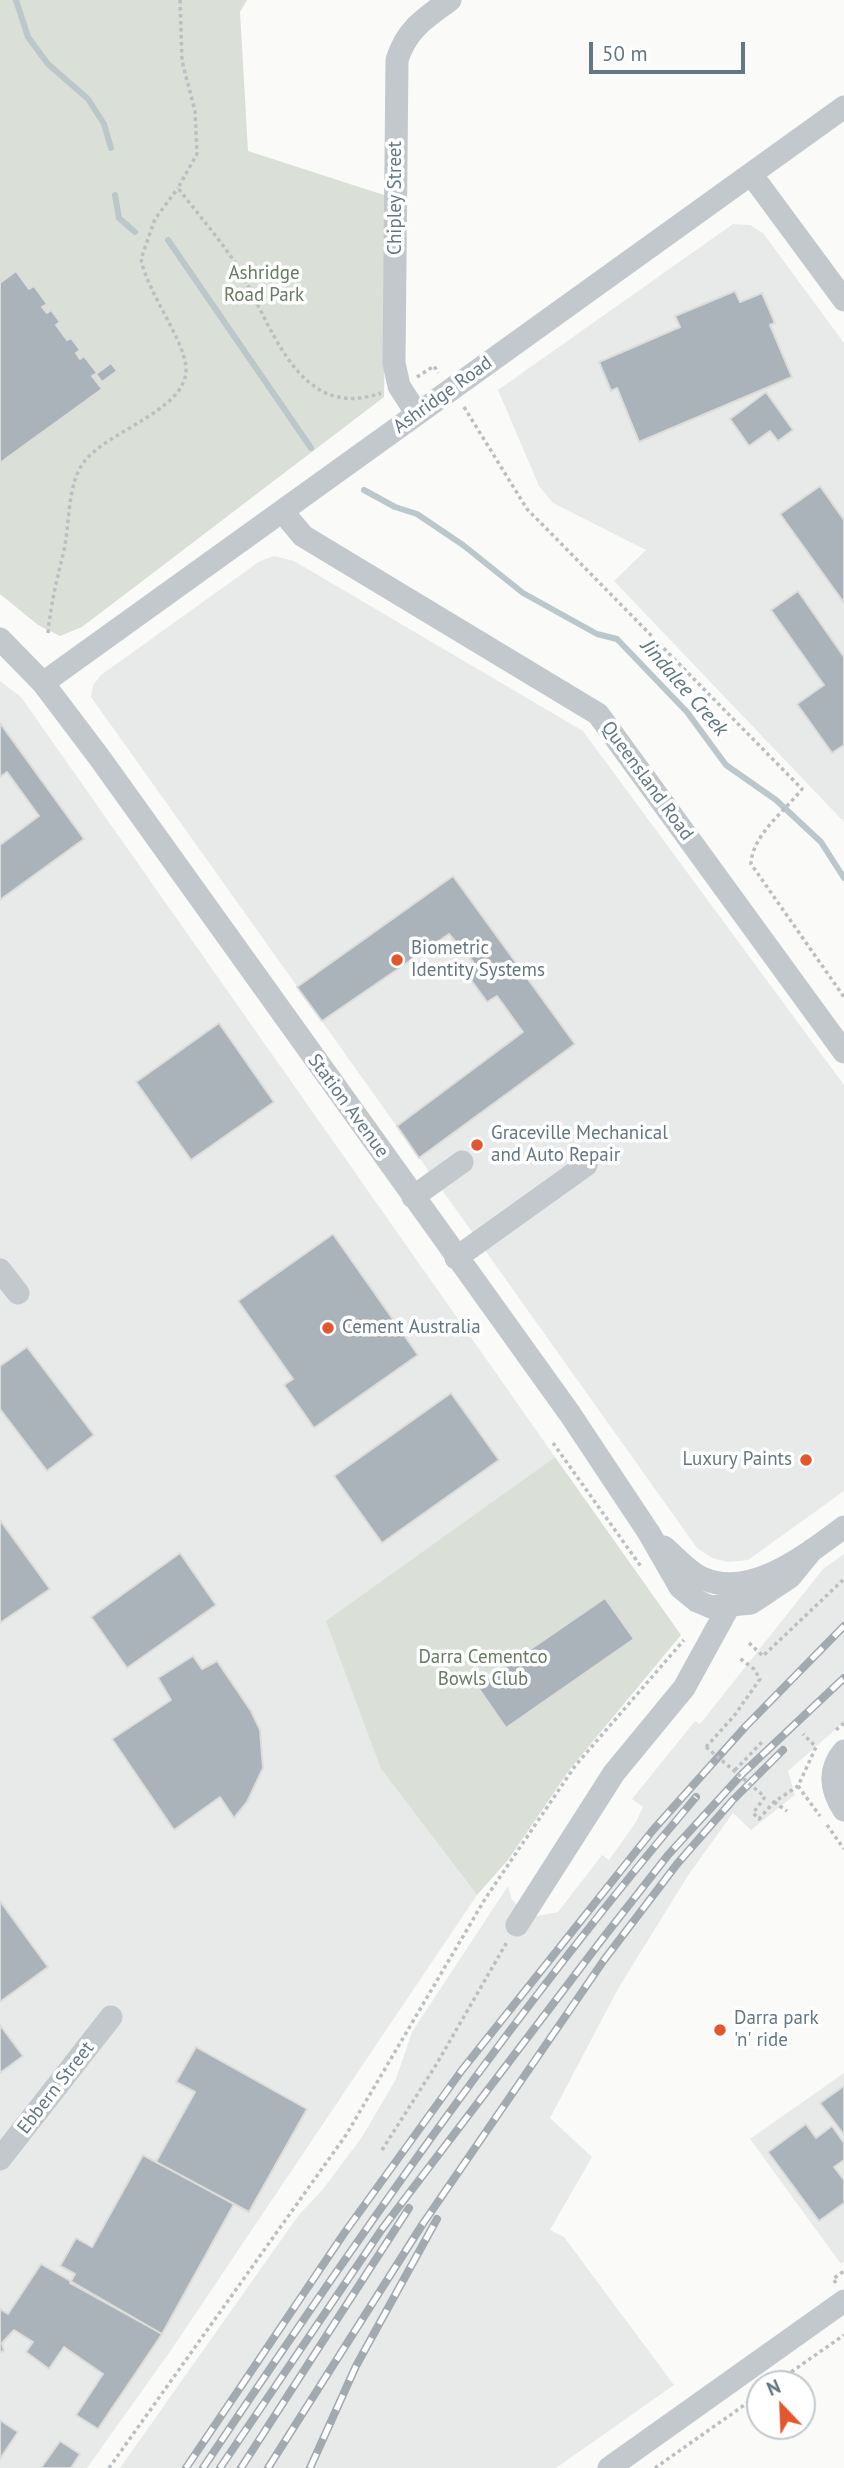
<!DOCTYPE html>
<style>
body{margin:0}
#map{position:relative;width:844px;height:2468px;overflow:hidden;background:#fafaf8;font-family:"PT Sans",sans-serif}
canvas{display:block}
.north{position:absolute;left:746px;top:2370px;width:70px;height:70px;box-sizing:border-box;background:#fff;border:2px solid #c1c8cd;border-radius:50%;rotate:337deg;font-size:19px;font-weight:700;line-height:28px;text-align:center;color:#657683}
.north::after{content:'';display:block;margin:auto;width:24px;height:32px;background:#e4572e;clip-path:polygon(50% 0,100% 100%,50% 72%,0 100%)}
.scale{position:absolute;left:589px;top:42px;width:156px;height:32px;box-sizing:border-box;border:4px solid #657683;border-top:0;padding-left:9px;font-size:21px;line-height:24px;white-space:nowrap;color:#657683;-webkit-text-stroke:5px #fff;paint-order:stroke}
</style>
<div id="map">
<canvas width="844" height="2468"></canvas>
<div class="north">N</div>
<div class="scale">50 m</div>
</div>
<script>
const context = document.querySelector('canvas').getContext('2d');
context.lineJoin = 'round';
function paint(path, color) {
  context.fillStyle = color;
  context.fill(path, 'evenodd');
}
function trace(path, color, width, dash) {
  context.strokeStyle = color;
  context.lineWidth = width;
  context.lineCap = dash ? 'butt' : 'round';
  context.setLineDash(dash || []);
  context.stroke(path);
}
function write(font, color, halo, rows, align = 'center') {
  context.font = font + ' "PT Sans",sans-serif';
  context.lineWidth = 7;
  context.setLineDash([]);
  context.textBaseline = 'middle';
  context.strokeStyle = halo;
  context.fillStyle = color;
  for (const [text, x, y, turn = 0] of rows) {
    context.save();
    context.translate(x, y);
    context.rotate((+turn || 0) * Math.PI / 180);
    context.textAlign = isNaN(turn) ? turn : align;
    if (halo) context.strokeText(text, 0, 0);
    context.fillText(text, 0, 0);
    context.restore();
  }
}
const built = new Path2D(`
 M 733,224 L 750,225 L 763,233 L 844,343 L 844,822 L 614,581 L 646,550 L 553,503 L 539,486 L 498,390 Z
 M 274,556 L 294,561 L 583,731 L 844,1085 L 844,1491 L 748,1560 L 728,1562 L 712,1558 L 697,1548 L 91,697 L 93,685 L 101,675 L 260,561 Z
 M 0,681 L 21,697 L 555,1457 L 327,1621 L 381,1769 L 477,1895 L 169,2353 L 87,2468 L 0,2468 Z
 M 844,1554 L 844,1722 L 788,1771 L 795,1795 L 751,1830 L 733,1813 L 689,1874 L 619,1987 L 550,2118 L 592,2157 L 550,2230 L 564,2237 L 674,2385 L 556,2468 L 120,2468 L 298,2216 L 323,2189 L 362,2137 L 396,2079 L 412,2032 L 508,1886 L 512,1900 L 532,1917 L 558,1912 L 602,1855 L 609,1860 L 636,1822 L 643,1807 L 632,1799 L 695,1721 L 700,1724 L 823,1569 Z
 M 844,2073 L 844,2262 L 841,2264 L 750,2139 Z`);
const green = new Path2D(`
 M 0,0 L 247,0 L 240,12 L 248,151 L 387,196 L 384,397 L 82,627 L 60,636 L 38,625 L 0,594 Z
 M 555,1457 L 681,1635 L 570,1769 L 508,1860 L 477,1895 L 381,1769 L 326,1621 Z`);
const stream = new Path2D(`
 M 16,0 L 28,37 L 48,64 L 88,99 L 104,124 L 111,148
 M 115,195 L 119,218 L 135,232
 M 168,240 L 311,448
 M 364,490 L 395,507 L 417,514 L 463,545 L 523,593 L 597,634 L 617,639 L 687,712 L 726,765 L 776,800 L 821,842 L 844,878`);
const building = new Path2D(`
 M 16,271 L 29,289 L 34,286 L 47,304 L 42,307 L 47,313 L 51,310 L 60,322 L 56,325 L 67,340 L 71,338 L 80,350 L 76,353 L 80,359 L 84,356 L 97,373 L 92,376 L 102,389 L 0,463 L 0,283 Z
 M 735,291 L 740,302 L 762,293 L 775,323 L 770,325 L 792,377 L 639,442 L 617,388 L 611,391 L 599,362 L 680,327 L 675,316 Z
 M 111,363 L 117,371 L 102,382 L 96,374 Z
 M 766,392 L 793,430 L 778,441 L 770,431 L 749,446 L 730,419 Z
 M 820,486 L 844,520 L 844,603 L 780,514 Z
 M 798,591 L 844,657 L 844,745 L 832,753 L 797,704 L 824,685 L 771,610 Z
 M 0,723 L 84,839 L 0,900 L 0,845 L 39,816 L 7,772 L 0,777 Z
 M 453,876 L 575,1044 L 419,1158 L 397,1126 L 523,1032 L 497,996 L 487,1002 L 463,969 L 473,962 L 449,934 L 322,1021 L 297,987 Z
 M 219,1023 L 274,1102 L 191,1160 L 136,1082 Z
 M 333,1234 L 418,1355 L 314,1428 L 284,1385 L 293,1379 L 238,1301 Z
 M 27,1347 L 94,1435 L 47,1471 L 0,1409 L 0,1366 Z
 M 451,1393 L 499,1460 L 382,1543 L 334,1476 Z
 M 0,1520 L 50,1589 L 0,1623 Z
 M 180,1553 L 216,1605 L 127,1668 L 91,1617 Z
 M 605,1598 L 634,1639 L 506,1728 L 477,1686 Z
 M 193,1656 L 202,1669 L 217,1661 L 251,1711 L 260,1730 L 263,1768 L 247,1802 L 234,1818 L 220,1797 L 174,1830 L 112,1739 L 171,1700 L 158,1678 Z
 M 0,1901 L 48,1967 L 0,2002 Z
 M 0,2025 L 23,2056 L 0,2073 Z
 M 196,2047 L 307,2109 L 249,2212 L 156,2162 L 195,2092 L 176,2082 Z
 M 844,2086 L 844,2135 L 820,2103 Z
 M 806,2124 L 816,2138 L 832,2126 L 844,2143 L 844,2160 L 834,2167 L 844,2180 L 844,2203 L 819,2221 L 768,2152 Z
 M 143,2155 L 234,2204 L 162,2334 L 70,2283 L 75,2274 L 60,2266 L 76,2238 L 92,2247 Z
 M 41,2264 L 162,2334 L 98,2429 L 76,2415 L 103,2374 L 64,2347 L 49,2369 L 26,2352 L 33,2342 L 14,2330 L 2,2343 L 4,2351 L 0,2352 L 0,2309 L 8,2314 Z
 M 0,2420 L 18,2432 L 0,2459 Z
 M 60,2441 L 80,2454 L 71,2468 L 41,2468 Z`);
const path = new Path2D(`
 M 180,0 L 182,61 L 195,111 L 197,154 L 178,188 C 197,213 217,236 234,261 C 270,316 294,424 381,393
 M 417,377 L 434,366 L 438,373
 M 464,407 L 527,509 L 802,789 C 785,811 752,835 751,864 L 844,997
 M 48,633 C 51,602 57,580 64,550 C 70,523 67,484 84,462 C 108,430 188,410 186,368 C 184,339 147,292 141,259 L 155,219 L 178,188
 M 553,1443 L 642,1568
 M 749,1643 L 763,1656 L 844,1579
 M 836,1730 L 844,1723
 M 706,1747 L 734,1716 L 760,1679 L 754,1669 L 738,1657
 M 735,1770 L 763,1741
 M 798,1786 L 820,1816
 M 765,1797 L 753,1813 L 759,1819 L 774,1802 L 798,1786 L 816,1747 L 803,1734
 M 774,1802 L 787,1811
 M 827,1825 L 844,1849
 M 382,2150 L 436,2065 L 507,1942
 M 836,2283 L 833,2279 L 844,2271
 M 774,2384 L 844,2335
 M 109,2468 L 346,2135 L 485,1899 L 575,1766 L 684,1640
 M 655,2468 L 760,2394`);
const minor = new Path2D(`
 M 751,174 L 844,300
 M 417,414 L 399,386 L 394,363 L 397,60 C 406,30 425,18 450,0
 M 282,511 L 303,536 L 598,714 L 844,1052
 M 0,639 L 43,683 L 99,757 L 570,1414 L 649,1533 L 680,1587 L 697,1601 L 711,1607 L 751,1603 L 790,1577 L 812,1550
 M 43,683 L 844,107
 M 413,1197 L 462,1162
 M 456,1258 L 586,1165
 M 0,1270 L 18,1293
 M 664,1547 C 676,1557 688,1572 702,1578 C 750,1600 806,1555 844,1527
 M 844,1751 C 827,1771 831,1790 844,1810
 M 517,1925 L 614,1773 L 684,1688 L 728,1608
 M 0,2159 L 111,2017
 M 609,2468 L 844,2301`);
const rail = new Path2D(`
 M 186,2468 L 345,2232 L 462,2070 L 653,1830 L 746,1726 L 844,1626
 M 203,2468 C 358,2237 516,2009 696,1797
 M 220,2468 L 382,2229 L 600,1942 L 668,1855 L 742,1774 L 844,1678
 M 241,2468 L 409,2208
 M 268,2468 L 422,2225 L 604,1960 L 677,1864 L 732,1801 L 783,1750
 M 310,2468 L 356,2366 L 437,2219`);
const pathBridge = new Path2D(`
 M 706,1747 L 765,1797`);
const markers = [
 [397,960,7,"#e4572e"],
 [477,1145,7,"#e4572e"],
 [328,1328,7,"#e4572e"],
 [806,1460,7,"#e4572e"],
 [720,2030,7,"#e4572e"]
];
const streetNames = [
 ["Chipley Street",396,198,-90],
 ["Ashridge Road",443,395,-36],
 ["Queensland Road",647,781,54],
 ["Station Avenue",348,1106,54],
 ["Ebbern Street",56,2088,-52]
];
const parkNames = [
 ["Ashridge",264,274],
 ["Road Park",264,296],
 ["Darra Cementco",483,1658],
 ["Bowls Club",483,1680]
];
const poiNames = [
 ["Biometric",411,949],
 ["Identity Systems",411,971],
 ["Graceville Mechanical",491,1134],
 ["and Auto Repair",491,1156],
 ["Cement Australia",342,1328],
 ["Luxury Paints",792,1460,"right"],
 ["Darra park",734,2019],
 ["'n' ride",734,2041]
];
const waterNames = [
 ["Jindalee Creek",684,688,49]
];
paint(built, '#e8e9e9');
paint(green, '#dadfd7');
trace(stream, '#bbc7cb', 6);
paint(building, '#aab3b9');
trace(building, '#dcdcda', 2);
trace(path, '#bbbfc2', 3.5, [3.5, 3.5]);
trace(minor, '#c3c8cc', 23);
trace(rail, '#a2aab0', 8);
trace(rail, '#fff', 5, [16]);
trace(pathBridge, '#bbbfc2', 3.5, [3.5, 3.5]);
for (const [x, y, r, color] of markers) {
  const dot = new Path2D();
  dot.arc(x, y, r, 0, 2 * Math.PI);
  context.fillStyle = color;
  context.fill(dot);
  trace(dot, '#fff', 2.5);
}
write('19px', '#657683', '#fff', streetNames);
write('19px', '#687a64', '#fff', parkNames);
write('19px', '#657683', '#fff', poiNames, 'left');
write('italic 21px', '#60757c', '#fff', waterNames);
</script>
